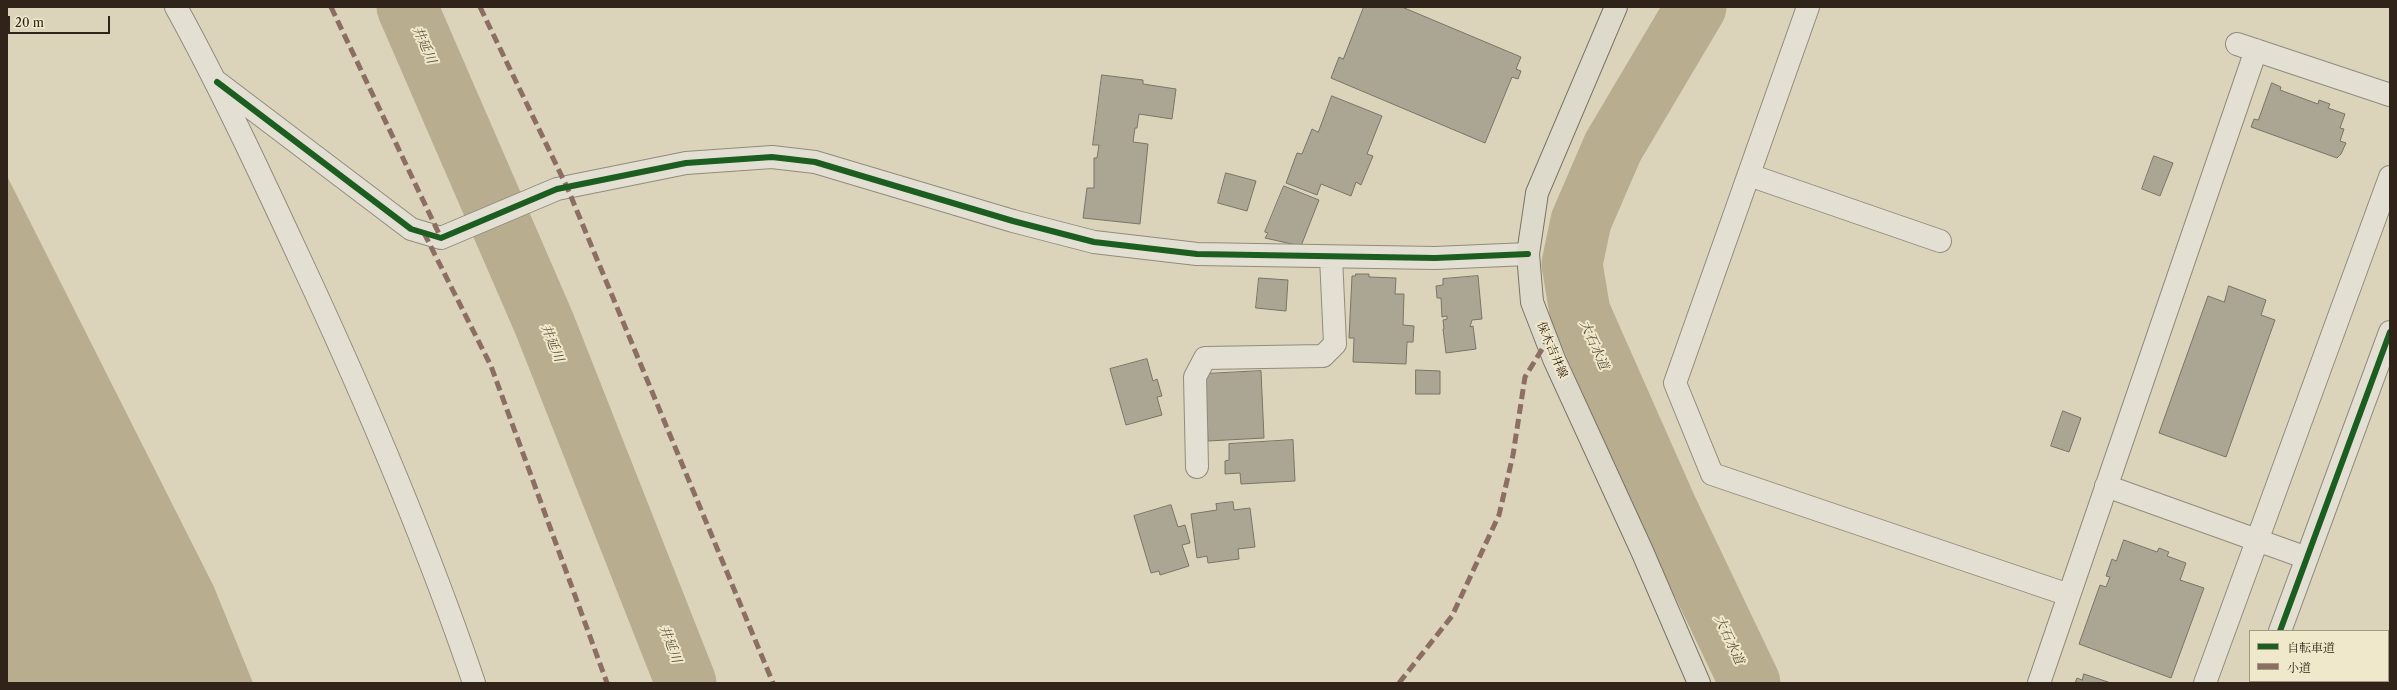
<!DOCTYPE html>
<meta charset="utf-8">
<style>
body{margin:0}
#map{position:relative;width:2397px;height:690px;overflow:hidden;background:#dbd4bb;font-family:"Libre Caslon Text","Noto Serif JP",serif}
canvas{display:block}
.frame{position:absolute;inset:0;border:8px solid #30241a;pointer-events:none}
.legend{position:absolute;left:2249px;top:630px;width:140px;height:52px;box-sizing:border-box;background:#f0e8ca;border:1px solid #a39a84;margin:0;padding:5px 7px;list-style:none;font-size:12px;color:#30241a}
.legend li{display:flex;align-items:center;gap:8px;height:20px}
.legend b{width:20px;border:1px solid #a39a84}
.scale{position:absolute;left:8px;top:16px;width:102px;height:18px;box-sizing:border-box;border:2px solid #30241a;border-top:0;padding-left:5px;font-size:12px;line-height:14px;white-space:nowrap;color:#30241a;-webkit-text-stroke:3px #f0e8ca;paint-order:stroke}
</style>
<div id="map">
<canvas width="2397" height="690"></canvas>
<div class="frame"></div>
<ul class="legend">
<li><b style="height:5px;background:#1b5e20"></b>自転車道</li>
<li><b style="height:5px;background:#8d6e63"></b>小道</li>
</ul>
<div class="scale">20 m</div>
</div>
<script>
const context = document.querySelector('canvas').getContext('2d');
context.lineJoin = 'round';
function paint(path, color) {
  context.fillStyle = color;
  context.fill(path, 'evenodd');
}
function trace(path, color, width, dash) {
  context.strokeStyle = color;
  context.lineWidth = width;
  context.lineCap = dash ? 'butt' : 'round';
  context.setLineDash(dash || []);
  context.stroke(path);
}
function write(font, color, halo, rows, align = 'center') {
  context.font = font + ' "Libre Caslon Text","Noto Serif JP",serif';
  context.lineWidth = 4;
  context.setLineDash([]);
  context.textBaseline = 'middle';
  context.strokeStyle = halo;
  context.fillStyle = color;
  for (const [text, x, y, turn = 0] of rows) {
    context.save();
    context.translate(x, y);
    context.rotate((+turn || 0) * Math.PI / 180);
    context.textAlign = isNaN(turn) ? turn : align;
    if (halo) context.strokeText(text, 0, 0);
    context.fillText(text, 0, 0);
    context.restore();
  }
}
const water = new Path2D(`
 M 7,176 L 214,587 L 253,683 L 7,683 Z`);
const river = new Path2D(`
 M 407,7 L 544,323 L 686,683
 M 1696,7 L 1613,147 L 1581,221 L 1572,264 L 1580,312 L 1668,511 L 1750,683`);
const building = new Path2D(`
 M 1364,7 L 1402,7 L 1521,57 L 1516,69 L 1521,71 L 1518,79 L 1512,77 L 1485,143 L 1331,78 L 1339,57 L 1343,59 Z
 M 1102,75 L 1143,80 L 1143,84 L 1176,89 L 1172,119 L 1139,114 L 1137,128 L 1135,128 L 1133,142 L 1148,144 L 1140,224 L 1083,218 L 1087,188 L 1094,188 L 1094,158 L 1097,158 L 1099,145 L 1093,145 Z
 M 2272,83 L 2281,87 L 2280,90 L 2318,104 L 2319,100 L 2330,104 L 2328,108 L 2345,114 L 2340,128 L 2344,129 L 2340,141 L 2346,143 L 2341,154 L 2337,158 L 2251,127 L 2254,119 L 2258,120 Z
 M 1332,96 L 1382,116 L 1367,154 L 1373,156 L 1361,185 L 1356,182 L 1351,196 L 1321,184 L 1317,195 L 1286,183 L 1297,153 L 1302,154 L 1312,129 L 1318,132 Z
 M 2154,156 L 2173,163 L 2160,196 L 2142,189 Z
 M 1226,173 L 1256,181 L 1247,211 L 1218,203 Z
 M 1284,186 L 1319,200 L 1301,246 L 1265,238 L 1268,233 L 1265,232 Z
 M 1356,274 L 1369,274 L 1369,277 L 1396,278 L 1395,294 L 1404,294 L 1403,325 L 1414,326 L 1413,342 L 1407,342 L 1406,364 L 1353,362 L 1354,338 L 1349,338 L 1352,276 L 1355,276 Z
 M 1478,276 L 1482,319 L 1472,320 L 1470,327 L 1473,326 L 1476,349 L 1446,353 L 1443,329 L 1444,329 L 1443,320 L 1447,319 L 1447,316 L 1442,317 L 1441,298 L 1437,298 L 1436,286 L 1443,285 L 1443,279 Z
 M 1259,278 L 1288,280 L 1286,311 L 1256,308 Z
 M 2229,286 L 2266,300 L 2261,315 L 2275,320 L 2226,457 L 2159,433 L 2208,296 L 2224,302 Z
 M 1147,359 L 1153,381 L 1157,379 L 1162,396 L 1157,397 L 1162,415 L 1126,425 L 1110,369 Z
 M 1416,370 L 1440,371 L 1440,394 L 1416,394 Z
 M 1261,371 L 1264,438 L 1208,441 L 1205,374 Z
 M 2063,411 L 2081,418 L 2069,452 L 2051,446 Z
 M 1293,440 L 1295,481 L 1241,484 L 1240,473 L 1225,474 L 1225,461 L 1229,460 L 1229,444 Z
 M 1233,502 L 1234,510 L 1250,508 L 1255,547 L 1238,549 L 1239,559 L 1208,563 L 1207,556 L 1197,558 L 1191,514 L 1217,510 L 1216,504 Z
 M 1171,505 L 1178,527 L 1185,525 L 1190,543 L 1182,545 L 1189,566 L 1160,575 L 1159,571 L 1151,573 L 1134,516 Z
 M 2124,540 L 2157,552 L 2159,548 L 2169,552 L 2167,556 L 2186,563 L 2180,580 L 2204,588 L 2171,678 L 2079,644 L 2100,585 L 2106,587 L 2110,577 L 2106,576 L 2112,559 L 2116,561 Z
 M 2084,674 L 2111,683 L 2075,683 L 2077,678 L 2082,680 Z`);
const minor = new Path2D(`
 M 176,7 C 221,89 260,173 299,257 C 364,396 425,538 474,683
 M 1808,7 L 1675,383 L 1712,474 L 2069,595
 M 2237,44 L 2390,95
 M 217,82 L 411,229 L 441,238 L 557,189 L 686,163 L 772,157 L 815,162 L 1013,221 L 1094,242 L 1197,254 L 1435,258 L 1528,254
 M 1749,175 L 1940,241
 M 1197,467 L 1195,377 L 1205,358 L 1323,356 L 1335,344 L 1331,257
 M 2106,486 L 2307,558
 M 2280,631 L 2390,332
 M 2039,683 L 2256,50
 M 2205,683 L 2390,177
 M 2261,683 L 2262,681`);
const major = new Path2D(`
 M 1616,7 L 1537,193 L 1528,254 L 1532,302 L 1554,359 L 1642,551 L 1699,683`);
const quiet = new Path2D(`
 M 331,7 L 441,238
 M 480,7 L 567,187 L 773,683
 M 424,233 L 491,366 L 607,683
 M 1399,683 L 1452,616 L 1499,515 L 1513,455 L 1525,377 L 1547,341`);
const cycleway = new Path2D(`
 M 217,82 L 411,229 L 441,238 L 557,189 L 686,163 L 772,157 L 815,162 L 1013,221 L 1094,242 L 1197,254 L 1435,258 L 1528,254
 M 2280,631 L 2390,332`);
const streetNames = [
 ["保木吉井線",1552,350,67]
];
const waterNames = [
 ["井延川",424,45,66],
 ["井延川",552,343,68],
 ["大石水道",1594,345,66],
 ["大石水道",1729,640,65],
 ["井延川",670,644,69]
];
paint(water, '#b8ae8f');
trace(river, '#b8ae8f', 61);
paint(building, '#aba594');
trace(building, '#797466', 1);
trace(minor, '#918b7c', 24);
trace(major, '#797466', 24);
trace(minor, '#e3dfd2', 22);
trace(major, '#dedacb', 22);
trace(quiet, '#8d6e63', 5, [10, 5]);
trace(cycleway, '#1b5e20', 6);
write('12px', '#30241a', '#f0e8ca', streetNames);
write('italic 13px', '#5a4e3c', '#f0e8ca', waterNames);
</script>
